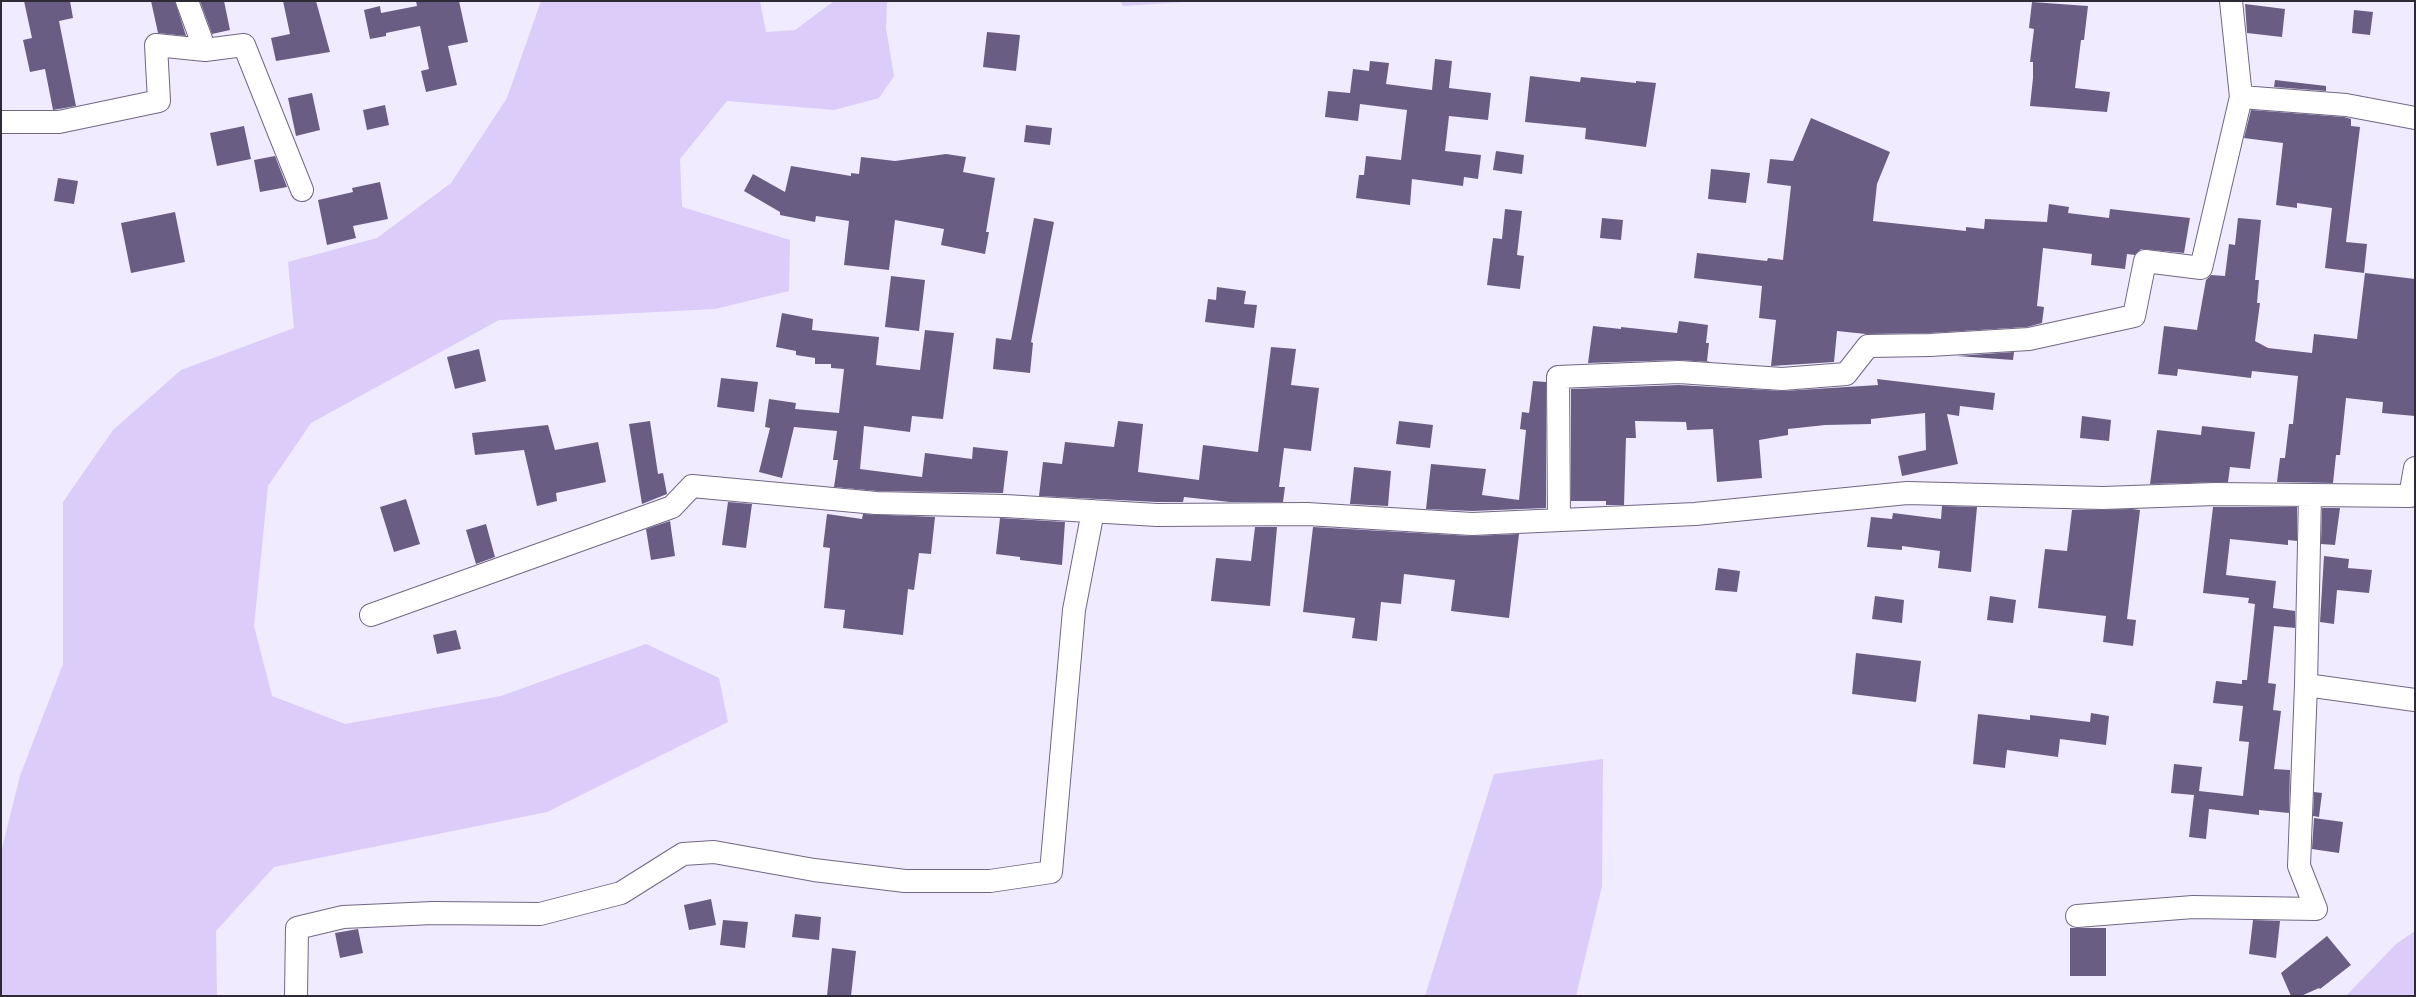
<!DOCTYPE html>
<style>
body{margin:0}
#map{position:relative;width:2416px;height:997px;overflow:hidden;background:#f1ebff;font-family:Montserrat,sans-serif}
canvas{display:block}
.frame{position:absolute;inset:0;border:2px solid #2e2a36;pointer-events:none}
</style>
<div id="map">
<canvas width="2416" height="997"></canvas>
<div class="frame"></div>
</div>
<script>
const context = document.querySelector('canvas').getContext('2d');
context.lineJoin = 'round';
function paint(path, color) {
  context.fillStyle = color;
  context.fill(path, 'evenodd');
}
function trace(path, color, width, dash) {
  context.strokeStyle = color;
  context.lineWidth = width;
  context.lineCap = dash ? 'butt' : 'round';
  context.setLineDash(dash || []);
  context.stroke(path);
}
const water = new Path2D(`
 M 541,1 L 760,1 L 766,32 L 795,30 L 834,1 L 887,1 L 886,28 L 894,76 L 879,98 L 834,110 L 727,101 L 680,159 L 682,207 L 790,240 L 789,291 L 715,309 L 499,320 L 311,423 L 268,486 L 254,626 L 272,696 L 345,724 L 501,696 L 646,644 L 719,678 L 728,722 L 547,812 L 274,867 L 216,931 L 217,996 L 1,996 L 1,852 L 20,776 L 63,664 L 63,502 L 113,430 L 181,370 L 294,328 L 288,262 L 377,238 L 451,183 L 507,98 Z
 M 1120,1 L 1198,1 L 1123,6 Z
 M 1603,759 L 1602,886 L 1576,996 L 1425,996 L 1494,774 Z
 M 2415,931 L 2415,996 L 2346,996 L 2396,944 Z`);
const building = new Path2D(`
 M 24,1 L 70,1 L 73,18 L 59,21 L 76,106 L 53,110 L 45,69 L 30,72 L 23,40 L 32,38 Z
 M 151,1 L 175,1 L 186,36 L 158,33 Z
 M 200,1 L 224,1 L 230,30 L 212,34 Z
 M 283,1 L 316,1 L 330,52 L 276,61 L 271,38 L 290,34 Z
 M 416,1 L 459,1 L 468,42 L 448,46 L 457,85 L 426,92 L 421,71 L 429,69 L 420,26 L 386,33 L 386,36 L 370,39 L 364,10 L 380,6 L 381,13 L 417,6 Z
 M 2032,2 L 2088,6 L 2084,40 L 2081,40 L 2075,88 L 2110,92 L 2107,112 L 2030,106 L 2033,78 L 2033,62 L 2030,62 L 2034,29 L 2029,28 Z
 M 2245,4 L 2285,9 L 2282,37 L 2247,33 Z
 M 2354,10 L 2373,12 L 2370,35 L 2352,33 Z
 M 987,32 L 1020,35 L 1016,71 L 983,67 Z
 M 1435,59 L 1452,61 L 1449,88 L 1491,93 L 1488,120 L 1449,116 L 1445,151 L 1481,155 L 1478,179 L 1464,177 L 1463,186 L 1412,179 L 1410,205 L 1356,198 L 1359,175 L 1364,175 L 1366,156 L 1401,160 L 1407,110 L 1360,104 L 1358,121 L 1325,117 L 1328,91 L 1350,93 L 1353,69 L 1369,71 L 1370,61 L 1389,63 L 1386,84 L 1432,90 Z
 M 1530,76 L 1580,82 L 1581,77 L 1636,83 L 1636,81 L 1656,83 L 1646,147 L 1585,139 L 1586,128 L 1525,122 Z
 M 2275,80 L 2326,86 L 2326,91 L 2274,87 Z
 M 312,93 L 320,130 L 296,136 L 288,98 Z
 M 385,105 L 389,125 L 367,130 L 363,110 Z
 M 2251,110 L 2344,117 L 2351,119 L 2351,126 L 2360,127 L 2346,242 L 2367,244 L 2364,273 L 2325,268 L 2332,208 L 2297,203 L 2297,208 L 2276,205 L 2283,143 L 2244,138 Z
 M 1811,118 L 1890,152 L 1877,184 L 1873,221 L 1966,231 L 1966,227 L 1984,229 L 1985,219 L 2047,222 L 2049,204 L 2069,207 L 2068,213 L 2109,218 L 2110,209 L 2190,218 L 2184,253 L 2141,249 L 2135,255 L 2127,254 L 2125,269 L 2091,265 L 2092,254 L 2043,248 L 2037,306 L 2044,307 L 2042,323 L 2027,327 L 1930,333 L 1866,334 L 1837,331 L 1834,362 L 1771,366 L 1776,320 L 1759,318 L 1762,286 L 1694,278 L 1697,253 L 1767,261 L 1768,258 L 1783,260 L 1791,186 L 1767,183 L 1770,159 L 1793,161 Z
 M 1026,125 L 1052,128 L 1050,145 L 1024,142 Z
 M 244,126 L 251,159 L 217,166 L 210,133 Z
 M 1496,151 L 1524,155 L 1522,174 L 1493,170 Z
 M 946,154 L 966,157 L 963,172 L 995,178 L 986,232 L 989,232 L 985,254 L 941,245 L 944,229 L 895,220 L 889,270 L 844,265 L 849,221 L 816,216 L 815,222 L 780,215 L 780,212 L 744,191 L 753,174 L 785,192 L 791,166 L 851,176 L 851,173 L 859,174 L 861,157 L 895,161 Z
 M 275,156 L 287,187 L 260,192 L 254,160 Z
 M 1711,169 L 1750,173 L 1746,203 L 1708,199 Z
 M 58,178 L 78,181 L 74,204 L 54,201 Z
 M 380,182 L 388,219 L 353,226 L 356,238 L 327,245 L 318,200 L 353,192 L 352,188 Z
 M 1505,209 L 1522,211 L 1517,255 L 1524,256 L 1520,289 L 1487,285 L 1493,238 L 1502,239 Z
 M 175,212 L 185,262 L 131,273 L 121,223 Z
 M 1034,218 L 1054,222 L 1031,342 L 1033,343 L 1030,373 L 993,369 L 996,338 L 1011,340 Z
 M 1602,218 L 1623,220 L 1621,240 L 1600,238 Z
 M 2238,218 L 2261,220 L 2255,280 L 2259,280 L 2257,303 L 2260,303 L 2255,341 L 2268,348 L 2312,353 L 2314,334 L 2357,339 L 2365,273 L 2415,279 L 2415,416 L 2382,413 L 2383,402 L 2346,398 L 2340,455 L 2336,455 L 2333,483 L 2277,482 L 2280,458 L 2285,458 L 2289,424 L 2293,424 L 2298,376 L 2252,371 L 2251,378 L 2178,369 L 2177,376 L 2158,374 L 2164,326 L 2197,330 L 2206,280 L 2211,275 L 2225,276 L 2229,244 L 2235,245 Z
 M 891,276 L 925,280 L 919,331 L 885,327 Z
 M 1217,287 L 1246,291 L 1244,304 L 1257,305 L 1254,328 L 1205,322 L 1208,299 L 1216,300 Z
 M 782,313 L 813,319 L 812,330 L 879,337 L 876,365 L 920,370 L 925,330 L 954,333 L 943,419 L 912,416 L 910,432 L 864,426 L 860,469 L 922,477 L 925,453 L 972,459 L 973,447 L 1008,451 L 1003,493 L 877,491 L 834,487 L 838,460 L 833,460 L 837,431 L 794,427 L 782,478 L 759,472 L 770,428 L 765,427 L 769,399 L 796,403 L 795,409 L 839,413 L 844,369 L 831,368 L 831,364 L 815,364 L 815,358 L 796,355 L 796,351 L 776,347 Z
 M 1679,321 L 1708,325 L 1706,343 L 1709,343 L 1707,361 L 1710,362 L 1678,360 L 1588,363 L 1593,326 L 1621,329 L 1621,327 L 1677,333 Z
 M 1271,347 L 1296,349 L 1291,385 L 1319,388 L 1311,451 L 1284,448 L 1279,487 L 1285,487 L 1283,502 L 1230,502 L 1184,497 L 1183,502 L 1157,502 L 1039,496 L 1043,462 L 1062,464 L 1065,442 L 1114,447 L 1118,421 L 1143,424 L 1138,472 L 1199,480 L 1203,445 L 1258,452 Z
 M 479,349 L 486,381 L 455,389 L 447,357 Z
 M 2014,352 L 2013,360 L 1957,356 Z
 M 721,378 L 758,382 L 754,412 L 717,407 Z
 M 1877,379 L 1995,393 L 1993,410 L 1960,406 L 1959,416 L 1947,414 L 1958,464 L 1902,476 L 1898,456 L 1926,450 L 1925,413 L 1871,419 L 1871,424 L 1825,425 L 1788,429 L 1788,435 L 1759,440 L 1762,478 L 1717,482 L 1713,429 L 1687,430 L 1686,422 L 1635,421 L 1636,438 L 1626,438 L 1624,505 L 1606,505 L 1606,501 L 1571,501 L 1571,389 L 1679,385 L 1783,391 L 1878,385 Z
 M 1533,381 L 1546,382 L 1546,508 L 1472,511 L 1426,509 L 1431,464 L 1486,469 L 1482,495 L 1519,500 L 1526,430 L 1520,429 L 1522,412 L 1529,413 Z
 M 2082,416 L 2111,420 L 2109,441 L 2080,438 Z
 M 650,421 L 658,474 L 663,473 L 667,494 L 642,504 L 629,424 Z
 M 1399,421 L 1433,425 L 1430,448 L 1396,444 Z
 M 548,425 L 555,450 L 598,442 L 606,482 L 556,493 L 557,501 L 537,506 L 524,450 L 475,455 L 472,433 Z
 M 2202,426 L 2255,432 L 2250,469 L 2230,467 L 2228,482 L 2150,484 L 2157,430 L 2201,435 Z
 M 1354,467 L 1391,471 L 1388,506 L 1350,504 Z
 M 406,499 L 420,544 L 394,552 L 380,507 Z
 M 728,502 L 752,504 L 746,548 L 722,545 Z
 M 1942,506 L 1977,507 L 1971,572 L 1938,568 L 1940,551 L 1902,546 L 1902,550 L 1867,547 L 1871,517 L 1892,519 L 1893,513 L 1941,519 Z
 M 2213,507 L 2297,507 L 2297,541 L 2288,540 L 2288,545 L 2230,539 L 2226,575 L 2276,581 L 2273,608 L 2295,611 L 2295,628 L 2274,626 L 2268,683 L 2276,684 L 2273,710 L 2281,711 L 2274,769 L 2290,770 L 2289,813 L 2259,810 L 2259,815 L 2209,809 L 2206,839 L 2189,837 L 2194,795 L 2171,793 L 2174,764 L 2202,767 L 2199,791 L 2243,796 L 2249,742 L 2239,741 L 2243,706 L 2213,703 L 2216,681 L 2242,684 L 2242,680 L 2247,680 L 2255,604 L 2248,603 L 2249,598 L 2203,593 Z
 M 2322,508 L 2340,508 L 2335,545 L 2321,544 Z
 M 2132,509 L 2140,510 L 2127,619 L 2136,620 L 2133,646 L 2103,642 L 2106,616 L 2038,608 L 2045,549 L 2067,551 L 2072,510 Z
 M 827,514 L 862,519 L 863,514 L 935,517 L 931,554 L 919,553 L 914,590 L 908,589 L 903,635 L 843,628 L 845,610 L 824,608 L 830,548 L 823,547 Z
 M 1000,518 L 1065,522 L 1062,565 L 1020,560 L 1020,557 L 996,554 Z
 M 670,521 L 675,556 L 651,560 L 646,529 Z
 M 486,524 L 495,557 L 476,564 L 466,530 Z
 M 1255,527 L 1277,527 L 1270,606 L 1211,601 L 1216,558 L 1251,561 Z
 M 1313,527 L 1471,536 L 1519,534 L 1509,618 L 1451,611 L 1455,580 L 1404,574 L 1401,604 L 1381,602 L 1377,641 L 1352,638 L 1355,618 L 1303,612 Z
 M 2324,556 L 2349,559 L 2348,568 L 2372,570 L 2369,593 L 2337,590 L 2334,624 L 2320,622 Z
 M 1718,568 L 1740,571 L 1737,592 L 1715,590 Z
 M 1875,596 L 1904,600 L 1902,623 L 1872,619 Z
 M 1990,596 L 2016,600 L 2013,623 L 1987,620 Z
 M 456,630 L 461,649 L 437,654 L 433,635 Z
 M 1856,653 L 1921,661 L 1916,702 L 1852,694 Z
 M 2091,713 L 2109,716 L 2106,745 L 2060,739 L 2058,757 L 2007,750 L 2005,768 L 1973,764 L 1978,714 L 2030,720 L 2030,715 L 2090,722 Z
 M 2314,792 L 2322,793 L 2319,817 L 2313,816 Z
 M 2314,818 L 2343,822 L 2339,853 L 2312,849 Z
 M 711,899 L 716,925 L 689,930 L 684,905 Z
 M 795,914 L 821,917 L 819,940 L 792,937 Z
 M 723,920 L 748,922 L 745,948 L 720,945 Z
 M 2253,920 L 2280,921 L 2276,958 L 2249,954 Z
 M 2070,928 L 2106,928 L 2106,976 L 2070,976 Z
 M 358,929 L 363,953 L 340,958 L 335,933 Z
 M 2327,936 L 2351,965 L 2320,989 L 2319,988 L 2301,996 L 2291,996 L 2281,973 Z
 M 832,948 L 856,951 L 851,996 L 827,996 Z`);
const minor = new Path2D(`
 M 187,1 L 205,50 L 244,45 L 302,190
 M 2231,1 L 2241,97 L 2346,105 L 2415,118
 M 1,122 L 59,122 L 159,101 L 156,45 L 205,50
 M 2310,495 L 2306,685 L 2415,700
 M 1559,520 L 1558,377 L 1679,372 L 1782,379 L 1846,374 L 1868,346 L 1930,345 L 2029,339 L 2134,316 L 2145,261 L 2201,268 L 2241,97
 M 371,615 L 672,507 L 692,486 L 876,503 L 1005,506 L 1157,515 L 1307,514 L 1472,524 L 1695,514 L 1907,493 L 2103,498 L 2215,494 L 2410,496 L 2415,468
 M 2077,916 L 2193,907 L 2316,909 L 2299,866 L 2306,685
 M 296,996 L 297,928 L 343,917 L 433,913 L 540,914 L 621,893 L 683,854 L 714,852 L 814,870 L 905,881 L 990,881 L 1051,872 L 1074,610 L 1093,511`);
paint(water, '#dbccfa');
paint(building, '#6a5d84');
trace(minor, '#716784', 24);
trace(minor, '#fff', 22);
</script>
